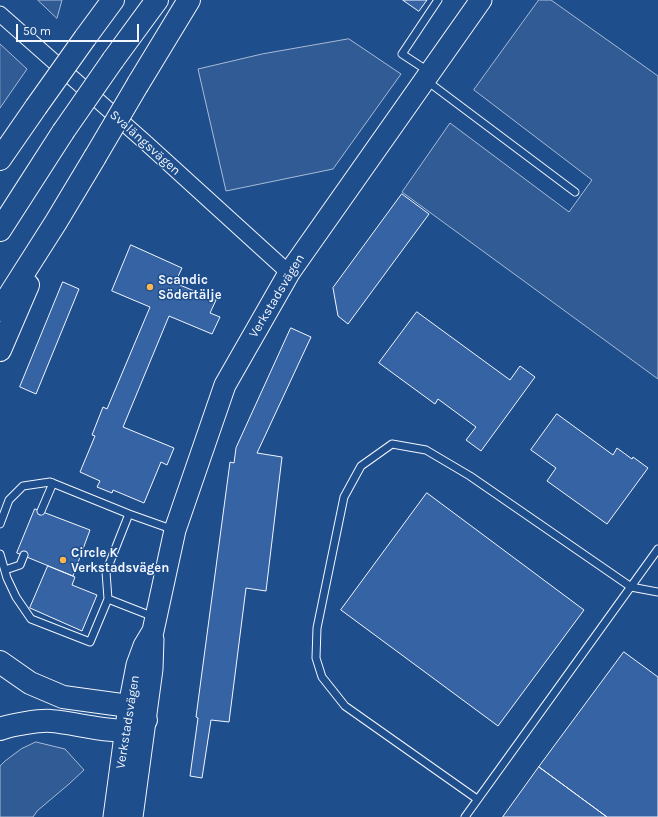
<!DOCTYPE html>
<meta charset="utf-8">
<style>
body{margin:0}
#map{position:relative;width:658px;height:817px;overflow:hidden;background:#1f4e8c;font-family:Karla,sans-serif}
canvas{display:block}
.scale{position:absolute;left:16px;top:24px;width:123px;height:18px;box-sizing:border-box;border:2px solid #f2f6ff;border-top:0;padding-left:5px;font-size:12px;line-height:14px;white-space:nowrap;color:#f2f6ff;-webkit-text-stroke:3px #1f4e8c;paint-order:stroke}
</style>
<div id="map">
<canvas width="658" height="817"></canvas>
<div class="scale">50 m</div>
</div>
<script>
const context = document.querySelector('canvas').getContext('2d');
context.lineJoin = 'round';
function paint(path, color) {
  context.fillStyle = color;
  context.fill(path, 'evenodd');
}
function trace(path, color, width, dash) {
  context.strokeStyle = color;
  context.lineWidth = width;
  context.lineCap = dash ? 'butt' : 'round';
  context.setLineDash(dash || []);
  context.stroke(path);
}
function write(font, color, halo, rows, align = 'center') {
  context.font = font + ' Karla,sans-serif';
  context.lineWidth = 3;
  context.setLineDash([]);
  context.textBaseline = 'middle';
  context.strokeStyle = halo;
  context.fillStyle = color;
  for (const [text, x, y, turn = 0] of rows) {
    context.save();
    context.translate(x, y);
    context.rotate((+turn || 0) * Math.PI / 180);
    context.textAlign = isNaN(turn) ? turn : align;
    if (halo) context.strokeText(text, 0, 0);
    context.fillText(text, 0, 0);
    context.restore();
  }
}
const built = new Path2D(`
 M 38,0 L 62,0 L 57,18 Z
 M 539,0 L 551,0 L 658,76 L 658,379 L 402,192 L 450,123 L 569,212 L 592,180 L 474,90 Z
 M 349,39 L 401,74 L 333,169 L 226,191 L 198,69 L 262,54 Z
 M 0,44 L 27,69 L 0,108 Z
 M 36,742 L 65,749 L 84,770 L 69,784 L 37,811 L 33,817 L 0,817 L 0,766 L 5,761 L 21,749 Z`);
const building = new Path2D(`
 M 403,0 L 427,0 L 419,11 Z
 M 402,194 L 429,214 L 348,324 L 338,316 L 333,288 Z
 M 131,245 L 182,268 L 175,283 L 216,300 L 210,313 L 220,317 L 212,334 L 169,316 L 123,427 L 174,448 L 167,465 L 161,462 L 144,503 L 113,490 L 112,493 L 97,487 L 100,481 L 80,472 L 95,436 L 92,435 L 103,407 L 107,409 L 150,307 L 112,291 Z
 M 63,282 L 79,289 L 36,394 L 20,387 Z
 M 417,312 L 510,380 L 520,366 L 535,377 L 481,451 L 466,440 L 476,427 L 438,399 L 435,404 L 379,363 Z
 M 291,328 L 311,337 L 257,453 L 282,457 L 266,591 L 246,588 L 229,722 L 211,720 L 202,778 L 190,776 L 198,718 L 196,717 L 230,462 L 234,463 L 236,448 Z
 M 557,414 L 613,455 L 617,448 L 632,459 L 633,457 L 648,468 L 607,524 L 547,481 L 556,468 L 531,450 Z
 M 427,493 L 584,610 L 498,726 L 341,610 Z
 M 35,509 L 90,530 L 73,576 L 17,553 Z
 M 48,566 L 75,577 L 72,585 L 97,595 L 82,631 L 30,608 Z
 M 624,652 L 658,677 L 658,817 L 607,817 L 539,767 Z
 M 539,767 L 607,817 L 503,817 Z`);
const lane = new Path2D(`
 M 428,71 L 402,54 L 438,0
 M 427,81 L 575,192
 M 41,511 L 53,483
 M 0,524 L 9,500 L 23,486 L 50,482 L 129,514
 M 0,554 L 7,578 L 16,597 L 31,619 L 90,642 L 108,599
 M 5,570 L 20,565 L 24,555
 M 154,617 L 108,599 L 106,572 L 129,514 L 174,530
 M 477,799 L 345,706 L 322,677 L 316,658 L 317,628 L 344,497 L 361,466 L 392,444 L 426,450 L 470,476 L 631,587 L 658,592
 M 465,817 L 658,549`);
const street = new Path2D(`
 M 0,14 L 145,142 L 289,273`);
const secondary = new Path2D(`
 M 114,817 L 129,706 L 137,665 L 144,646 L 153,631 L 175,530 L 225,385 L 289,273 L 481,0
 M 132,817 L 152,669 L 153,639`);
const highway = new Path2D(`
 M 85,38 L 113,0
 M 113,60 L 157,0
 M 138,84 L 189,0
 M 0,159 L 36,107
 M 0,230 L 63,132
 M 0,310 L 56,222 L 95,157
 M 0,350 L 28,285
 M 0,662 L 30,683 L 63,697 L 129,706 L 141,714 L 146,720 C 142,724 139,727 134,729 C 117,735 71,722 51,721 C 40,720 10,725 0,729`);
const highwayBridge = new Path2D(`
 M 36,107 L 85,38
 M 63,132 L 113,60
 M 95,157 L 138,84`);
const markers = [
 [150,287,4,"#ffb74d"],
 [63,560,4,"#ffb74d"]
];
const streetNames = [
 ["Svalängsvägen",145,143,42],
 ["Verkstadsvägen",277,296,-59],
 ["Verkstadsvägen",128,722,-81]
];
const poiNames = [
 ["Scandic",158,280],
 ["Södertälje",158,295],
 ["Circle K",71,553],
 ["Verkstadsvägen",71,568]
];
paint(built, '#305b95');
trace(built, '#a8bbd7', 1);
paint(building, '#3563a3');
trace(building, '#f2f6ff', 1);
trace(lane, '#f2f6ff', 9);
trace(street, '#f2f6ff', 17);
trace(secondary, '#f2f6ff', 23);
trace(highway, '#f2f6ff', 24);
trace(lane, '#1f4e8c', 7);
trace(street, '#1f4e8c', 15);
trace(secondary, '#1f4e8c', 21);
trace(highway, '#1f4e8c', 22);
trace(highwayBridge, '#f2f6ff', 24, []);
trace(highwayBridge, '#1f4e8c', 22);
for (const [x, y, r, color] of markers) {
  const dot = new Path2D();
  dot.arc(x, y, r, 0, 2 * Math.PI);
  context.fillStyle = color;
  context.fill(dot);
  trace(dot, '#1f4e8c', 1.5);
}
write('13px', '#f2f6ff', '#1f4e8c', streetNames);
write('bold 13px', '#f2f6ff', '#1f4e8c', poiNames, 'left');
</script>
